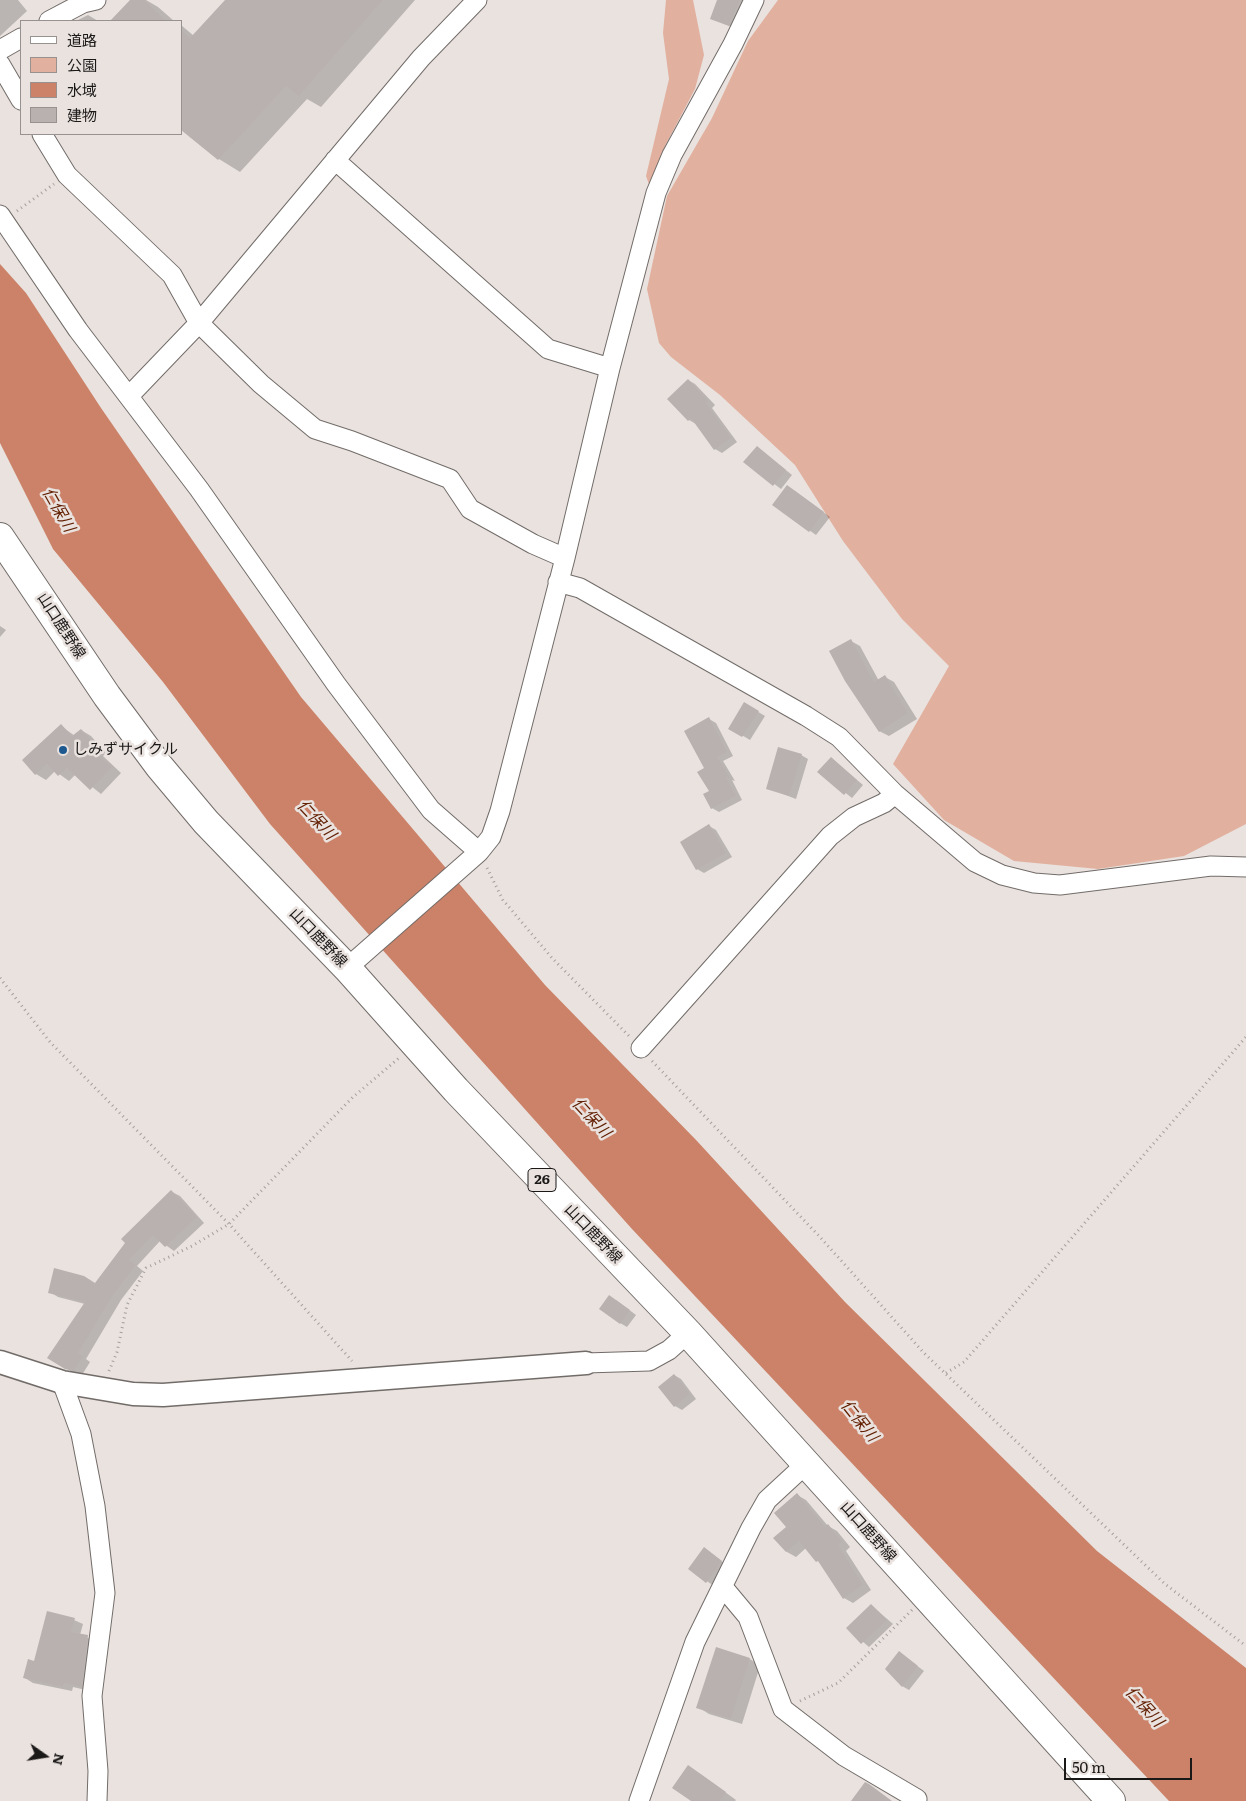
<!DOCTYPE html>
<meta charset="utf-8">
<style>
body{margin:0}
#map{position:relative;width:1246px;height:1801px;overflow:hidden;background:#e9e2df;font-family:Literata,"Noto Sans JP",serif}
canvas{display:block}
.legend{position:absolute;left:20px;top:20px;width:162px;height:115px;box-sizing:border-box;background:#e9e2df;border:1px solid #97918f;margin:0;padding:6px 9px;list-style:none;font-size:15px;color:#1b1818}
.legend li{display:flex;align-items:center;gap:10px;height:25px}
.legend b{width:25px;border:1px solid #97918f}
.north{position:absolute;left:20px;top:1731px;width:50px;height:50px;-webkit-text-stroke:4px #e9e2df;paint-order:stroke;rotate:103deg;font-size:14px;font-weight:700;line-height:20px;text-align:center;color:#1b1818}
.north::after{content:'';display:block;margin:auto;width:18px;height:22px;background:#1b1818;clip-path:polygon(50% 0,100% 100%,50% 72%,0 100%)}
.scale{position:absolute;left:1064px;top:1758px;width:128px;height:22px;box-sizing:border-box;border:2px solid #1b1818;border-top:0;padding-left:6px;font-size:15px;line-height:18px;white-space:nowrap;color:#1b1818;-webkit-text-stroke:4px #e9e2df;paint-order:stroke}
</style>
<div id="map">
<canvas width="1246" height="1801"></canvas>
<ul class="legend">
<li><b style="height:6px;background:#fff"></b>道路</li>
<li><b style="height:14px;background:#e2b09e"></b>公園</li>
<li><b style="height:14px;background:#cc8268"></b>水域</li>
<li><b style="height:14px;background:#b8b1af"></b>建物</li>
</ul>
<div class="north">N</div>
<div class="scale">50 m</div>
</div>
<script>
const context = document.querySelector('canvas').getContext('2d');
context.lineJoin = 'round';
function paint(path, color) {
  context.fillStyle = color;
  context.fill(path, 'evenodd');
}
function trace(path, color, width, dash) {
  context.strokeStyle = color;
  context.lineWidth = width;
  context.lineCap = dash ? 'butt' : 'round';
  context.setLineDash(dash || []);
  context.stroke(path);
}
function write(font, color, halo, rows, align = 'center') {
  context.font = font + ' Literata,"Noto Sans JP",serif';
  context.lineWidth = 5;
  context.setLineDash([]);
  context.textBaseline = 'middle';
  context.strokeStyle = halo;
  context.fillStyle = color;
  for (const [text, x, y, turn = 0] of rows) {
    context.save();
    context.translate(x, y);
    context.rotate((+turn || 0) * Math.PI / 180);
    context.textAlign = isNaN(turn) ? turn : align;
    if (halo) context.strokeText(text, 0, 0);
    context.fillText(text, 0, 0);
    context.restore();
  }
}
const green = new Path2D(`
 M 666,0 L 693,0 L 704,55 L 695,89 L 665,146 L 650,187 L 646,176 L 669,79 L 663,33 Z
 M 778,0 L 1246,0 L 1246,824 L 1184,856 L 1098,869 L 1014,861 L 944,820 L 893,764 L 949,666 L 902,619 L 843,541 L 795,465 L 720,395 L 671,357 L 659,343 L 647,289 L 667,196 L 712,118 L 748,41 Z`);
const water = new Path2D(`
 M 0,264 L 26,293 L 101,408 L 301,697 L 545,985 L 697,1141 L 845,1302 L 1097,1551 L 1246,1668 L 1246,1801 L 1169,1801 L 632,1229 L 270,824 L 163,682 L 53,549 L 0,443 Z`);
const shadow = new Path2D(`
 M 0,0 L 18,0 L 27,11 L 0,36 Z
 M 132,0 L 146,0 L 158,7 L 174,21 L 132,21 Z
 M 227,0 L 415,0 L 321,107 L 307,99 L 240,172 L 219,159 L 181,128 L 181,25 L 194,36 Z
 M 719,0 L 753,0 L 740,31 L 712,18 Z
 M 88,15 L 98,21 L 76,21 Z
 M 688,380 L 695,384 L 715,405 L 712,408 L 737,442 L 722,453 L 715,449 L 696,424 L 689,420 Z
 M 757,447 L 792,475 L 781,489 L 745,462 Z
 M 795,491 L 830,517 L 816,535 L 774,505 Z
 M 0,626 L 6,630 L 0,637 Z
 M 851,641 L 860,646 L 879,681 L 885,677 L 894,682 L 917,719 L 889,736 L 879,731 Z
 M 745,704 L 765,716 L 750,740 L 730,728 Z
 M 709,719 L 716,723 L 733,756 L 723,761 L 735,781 L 732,780 L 742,800 L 719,812 L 712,808 L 706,769 Z
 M 61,726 L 75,736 L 81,730 L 91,736 L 106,753 L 103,756 L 121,773 L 101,794 L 76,774 L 69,781 L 55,771 L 46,780 L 36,774 L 24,760 Z
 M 801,755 L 808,759 L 796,799 L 767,788 Z
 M 831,758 L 863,785 L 852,798 L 819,772 Z
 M 709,826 L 716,830 L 732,857 L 704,873 L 697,869 Z
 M 172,1192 L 180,1196 L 204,1223 L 174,1251 L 160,1241 L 137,1266 L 143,1271 L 121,1300 L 86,1359 L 90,1362 L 82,1375 L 74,1373 L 49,1358 L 85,1304 L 58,1297 L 50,1292 L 95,1284 Z
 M 616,1300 L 636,1315 L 627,1327 L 620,1323 Z
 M 674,1375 L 681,1379 L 696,1399 L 682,1410 L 675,1406 L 660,1387 Z
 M 797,1495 L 806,1500 L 828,1526 L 837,1531 L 850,1547 L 846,1551 L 871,1590 L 853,1603 L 844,1598 L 822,1564 L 806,1548 L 796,1557 L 787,1552 L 775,1538 L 788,1527 Z
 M 711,1553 L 728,1566 L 714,1586 L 689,1569 Z
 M 871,1605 L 893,1624 L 869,1647 L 847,1628 Z
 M 74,1620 L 83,1624 L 80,1635 L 96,1641 L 90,1691 L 73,1687 L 72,1691 L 33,1683 L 25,1678 L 35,1662 Z
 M 900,1653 L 924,1671 L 909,1690 L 902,1686 Z
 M 750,1659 L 760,1666 L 742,1724 L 709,1714 L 698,1707 Z
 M 699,1773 L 736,1800 L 735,1801 L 693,1801 Z`);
const building = new Path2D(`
 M 130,0 L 144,0 L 166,21 L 110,21 Z
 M 225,0 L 383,0 L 299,96 L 286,86 L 218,160 L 181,130 L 181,30 L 190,38 Z
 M 717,0 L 740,0 L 729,26 L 710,19 Z
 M 688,379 L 708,401 L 706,403 L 731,438 L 714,450 L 691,418 L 688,421 L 667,399 Z
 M 757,446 L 786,470 L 773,486 L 743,462 Z
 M 787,485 L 824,512 L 809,532 L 772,505 Z
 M 851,639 L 874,682 L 885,675 L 908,713 L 879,732 L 845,681 L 829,651 Z
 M 744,702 L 759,711 L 742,737 L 728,729 Z
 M 709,717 L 727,752 L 717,757 L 730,778 L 726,777 L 736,796 L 711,809 L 703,794 L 709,791 L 697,772 L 704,768 L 684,731 Z
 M 61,724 L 72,736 L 81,729 L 97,747 L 94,750 L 112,767 L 90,790 L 67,768 L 58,776 L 47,764 L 35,775 L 22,760 Z
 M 778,747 L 802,754 L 789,796 L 766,789 Z
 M 831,757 L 857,780 L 844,795 L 817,772 Z
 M 709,824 L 726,853 L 696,870 L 680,842 Z
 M 171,1190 L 197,1217 L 165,1247 L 153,1235 L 129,1260 L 136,1265 L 113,1295 L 78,1353 L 83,1356 L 74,1371 L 65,1369 L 47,1358 L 85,1302 L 48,1293 L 54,1268 L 84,1276 L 95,1283 L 125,1243 L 121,1239 Z
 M 609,1295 L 630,1310 L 620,1324 L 599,1309 Z
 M 674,1374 L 690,1394 L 674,1407 L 658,1387 Z
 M 797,1493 L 825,1527 L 828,1524 L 842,1542 L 838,1545 L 863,1585 L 843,1599 L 818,1561 L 816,1562 L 799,1541 L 786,1552 L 773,1538 L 786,1527 L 774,1513 Z
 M 704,1547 L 722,1561 L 706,1583 L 688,1569 Z
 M 871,1604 L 887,1620 L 861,1644 L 846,1628 Z
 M 47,1611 L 75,1618 L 71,1632 L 88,1635 L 82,1687 L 64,1683 L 63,1687 L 23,1678 L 28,1659 L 34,1661 Z
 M 716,1647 L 750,1658 L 731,1719 L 696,1708 Z
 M 899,1651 L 918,1666 L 902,1687 L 885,1669 Z
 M 688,1765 L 726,1792 L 720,1801 L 691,1801 L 672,1788 Z
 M 865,1782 L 869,1784 L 892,1801 L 851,1801 Z`);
const path = new Path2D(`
 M 17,211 L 54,184
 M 487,868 L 503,900 L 552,958 L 629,1036
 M 0,978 L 50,1042 L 229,1224 L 352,1361
 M 652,1061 L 820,1237 L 924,1353 L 1165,1584 L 1246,1646
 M 109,1371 L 117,1352 L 127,1305 L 146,1268 L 192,1246 L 229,1224 L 353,1097 L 399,1058
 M 946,1373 L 964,1362 L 1246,1037
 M 800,1701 L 838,1683 L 912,1610`);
const minor = new Path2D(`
 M 49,21 L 83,3 L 96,0
 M 0,50 L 21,38
 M 0,64 L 21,100
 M 42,134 L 67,175 L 172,275 L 199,323 L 261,384 L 315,429 L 352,441 L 450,479 L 470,509 L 533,544 L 565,558
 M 335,160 L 548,349 L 610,368
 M 0,215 L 78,330 L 199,489 L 336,684 L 431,810 L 479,852
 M 130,395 L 199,323 L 421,58 L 477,0
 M 558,582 L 580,588 L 806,716 L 839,737 L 895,794 L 975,862 L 1002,875 L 1034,883 L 1060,885 L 1211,866 L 1246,867
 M 347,968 L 479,852 L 491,837 L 500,811 L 565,558 L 610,368 L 656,193 L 672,155 L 733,44 L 754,0
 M 641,1048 L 830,836 L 854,817 L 884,803 L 895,794
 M 586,1363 L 649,1361 L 669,1350 L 688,1333
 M 62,1382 L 81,1434 L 95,1506 L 105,1593 L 92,1696 L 98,1771 L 97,1801
 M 723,1587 L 748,1617 L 783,1709 L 844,1756 L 917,1799
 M 639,1801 L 695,1642 L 751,1528 L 767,1500 L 807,1463`);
const tertiary = new Path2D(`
 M 0,1362 L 62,1382 L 133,1394 L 163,1395 L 586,1363`);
const primary = new Path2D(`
 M 0,537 L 107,696 L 159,766 L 206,822 L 347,968 L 456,1090 L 688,1333 L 1111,1801`);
const markers = [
 [63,750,5,"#1d588f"]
];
const shields = [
 [542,1180,28]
];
const shieldNames = [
 ["26",542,1180]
];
const streetNames = [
 ["山口鹿野線",61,626,57],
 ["山口鹿野線",318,938,46],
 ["山口鹿野線",593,1234,46],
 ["山口鹿野線",868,1532,48]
];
const poiNames = [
 ["しみずサイクル",73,750]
];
const waterNames = [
 ["仁保川",58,510,60],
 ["仁保川",316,820,47],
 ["仁保川",591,1118,47],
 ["仁保川",859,1421,51],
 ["仁保川",1144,1707,48]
];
paint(green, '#e2b09e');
paint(water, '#cc8268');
paint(shadow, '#0003');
paint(building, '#b8b1af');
trace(minor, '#726c69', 21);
trace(tertiary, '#726c69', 25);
trace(primary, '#726c69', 30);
trace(path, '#a49f9d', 3, [1, 4]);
trace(minor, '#fff', 19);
trace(tertiary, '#fff', 22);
trace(primary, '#fff', 28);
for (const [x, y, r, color] of markers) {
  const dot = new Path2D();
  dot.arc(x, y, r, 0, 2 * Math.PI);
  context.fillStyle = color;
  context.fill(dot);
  trace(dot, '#e9e2df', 2);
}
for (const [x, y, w] of shields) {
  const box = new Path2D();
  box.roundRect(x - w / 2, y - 11.5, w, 23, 4);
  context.fillStyle = '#e9e2df';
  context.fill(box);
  trace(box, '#1b1818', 1);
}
write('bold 14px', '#1b1818', null, shieldNames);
write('15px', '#1b1818', '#e9e2df', streetNames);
write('15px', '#1b1818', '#e9e2df', poiNames, 'left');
write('italic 16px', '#632003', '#e9e2df', waterNames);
</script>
